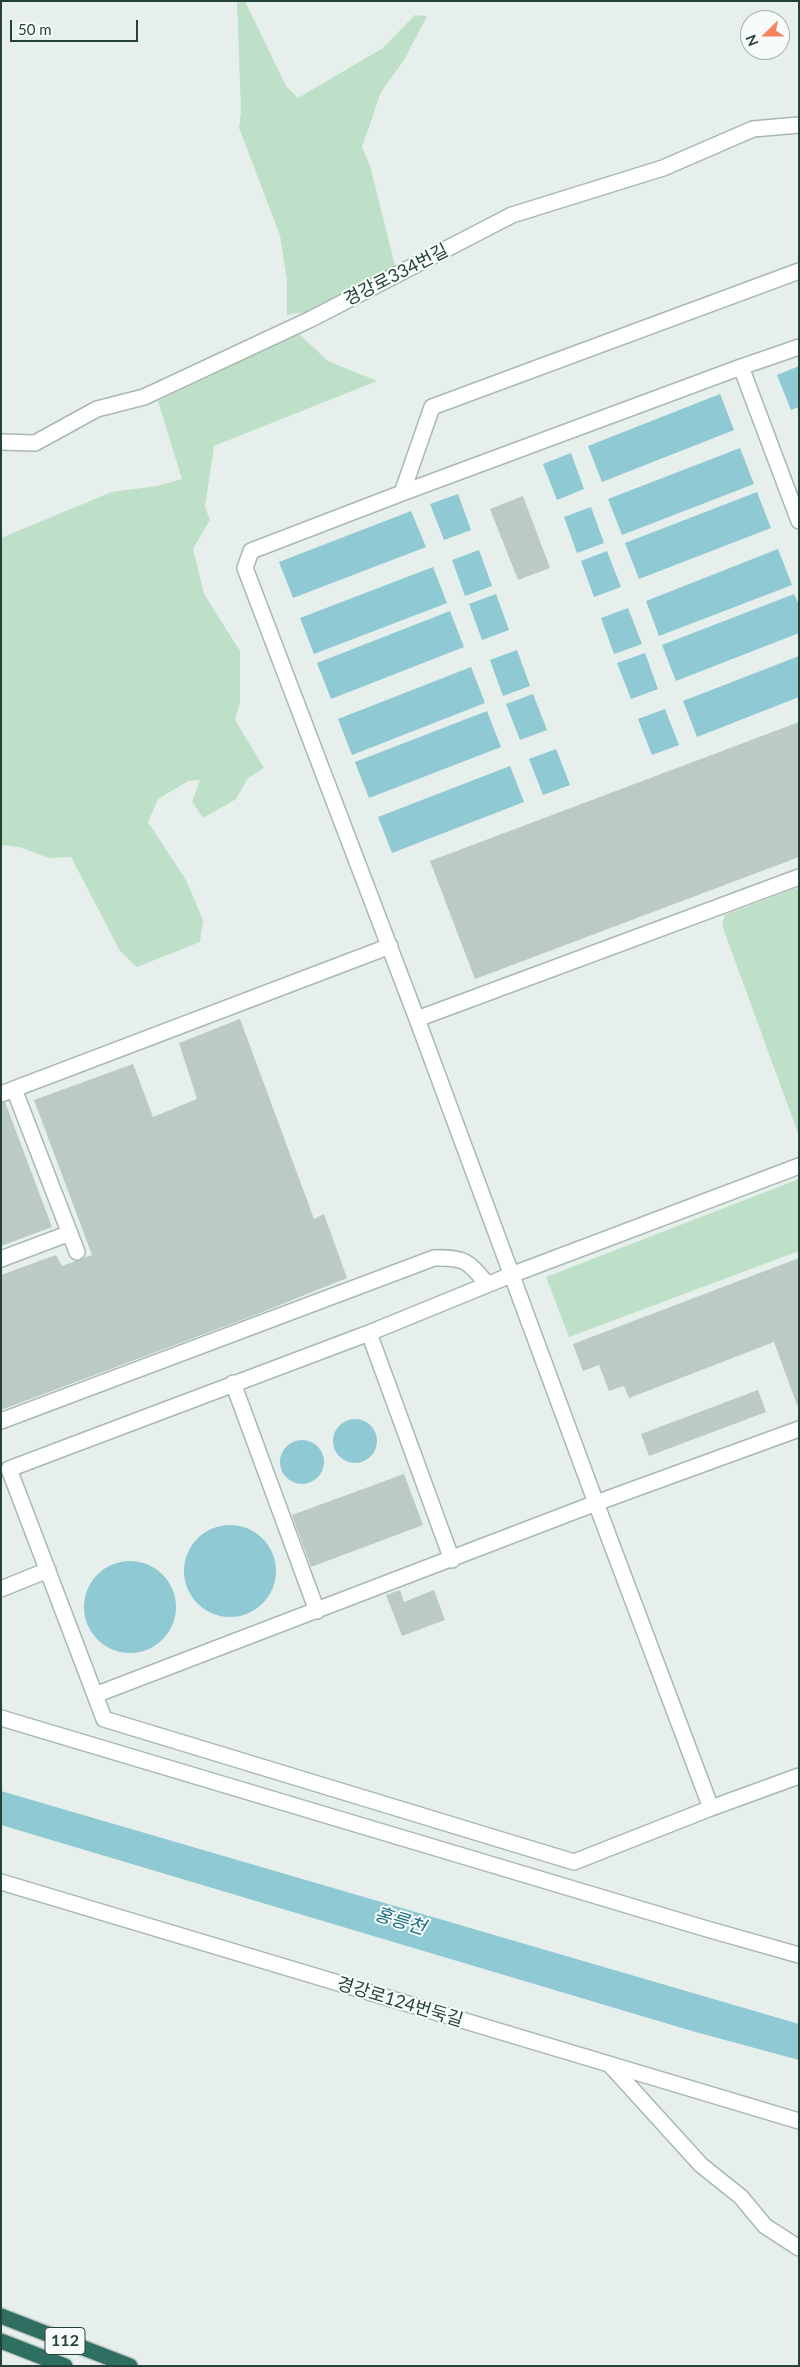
<!DOCTYPE html>
<meta charset="utf-8">
<style>
body{margin:0}
#map{position:relative;width:800px;height:2367px;overflow:hidden;background:#e6efeb;font-family:Lato,sans-serif}
canvas{display:block}
.frame{position:absolute;inset:0;border:2px solid #24423a;pointer-events:none}
.north{position:absolute;left:740px;top:10px;width:50px;height:50px;box-sizing:border-box;background:#f7fbf9;border:1px solid #a3b1ad;border-radius:50%;rotate:248deg;font-size:14px;font-weight:700;line-height:20px;text-align:center;color:#24423a}
.north::after{content:'';display:block;margin:auto;width:18px;height:22px;background:#f4845f;clip-path:polygon(50% 0,100% 100%,50% 72%,0 100%)}
.scale{position:absolute;left:10px;top:20px;width:128px;height:22px;box-sizing:border-box;border:2px solid #24423a;border-top:0;padding-left:6px;font-size:15px;line-height:18px;white-space:nowrap;color:#24423a;-webkit-text-stroke:4px #f7fbf9;paint-order:stroke}
</style>
<div id="map">
<canvas width="800" height="2367"></canvas>
<div class="frame"></div>
<div class="north">N</div>
<div class="scale">50 m</div>
</div>
<script>
const context = document.querySelector('canvas').getContext('2d');
context.lineJoin = 'round';
function paint(path, color) {
  context.fillStyle = color;
  context.fill(path, 'evenodd');
}
function trace(path, color, width, dash) {
  context.strokeStyle = color;
  context.lineWidth = width;
  context.lineCap = dash ? 'butt' : 'round';
  context.setLineDash(dash || []);
  context.stroke(path);
}
function write(font, color, halo, rows, align = 'center') {
  context.font = font + ' Lato,"Noto Sans KR",sans-serif';
  context.lineWidth = 4;
  context.setLineDash([]);
  context.textBaseline = 'middle';
  context.strokeStyle = halo;
  context.fillStyle = color;
  for (const [text, x, y, turn = 0] of rows) {
    context.save();
    context.translate(x, y);
    context.rotate((+turn || 0) * Math.PI / 180);
    context.textAlign = isNaN(turn) ? turn : align;
    if (halo) context.strokeText(text, 0, 0);
    context.fillText(text, 0, 0);
    context.restore();
  }
}
const green = new Path2D(`
 M 237,1 L 245,1 L 286,86 L 298,98 L 383,48 L 415,15 L 427,16 L 404,60 L 381,92 L 362,147 L 370,166 L 395,266 L 311,311 L 287,315 L 287,281 L 280,235 L 239,128 L 241,112 Z
 M 299,334 L 328,361 L 377,381 L 214,446 L 205,507 L 210,520 L 193,549 L 204,594 L 240,651 L 240,703 L 235,720 L 264,768 L 248,778 L 236,799 L 203,818 L 192,802 L 200,780 L 188,781 L 158,799 L 148,822 L 186,880 L 203,920 L 200,942 L 137,967 L 120,951 L 71,857 L 49,858 L 19,847 L 1,845 L 1,538 L 112,492 L 157,486 L 182,479 L 158,401 Z
 M 799,887 L 799,1136 L 722,925 L 725,915 Z
 M 799,1179 L 799,1251 L 569,1337 L 546,1277 Z`);
const water = new Path2D(`
 M 799,366 L 799,407 L 791,410 L 777,375 Z
 M 720,394 L 734,430 L 602,482 L 588,446 Z
 M 740,448 L 754,484 L 622,535 L 608,499 Z
 M 571,453 L 584,489 L 557,500 L 543,464 Z
 M 757,492 L 771,528 L 639,579 L 625,543 Z
 M 458,494 L 471,530 L 444,540 L 430,504 Z
 M 591,507 L 604,543 L 577,553 L 564,517 Z
 M 411,511 L 426,547 L 293,598 L 279,562 Z
 M 778,549 L 792,585 L 659,636 L 646,601 Z
 M 479,550 L 492,586 L 465,596 L 452,560 Z
 M 607,551 L 621,587 L 594,597 L 581,561 Z
 M 433,567 L 447,603 L 314,654 L 300,618 Z
 M 496,594 L 509,630 L 482,640 L 469,604 Z
 M 794,594 L 799,605 L 799,633 L 676,681 L 662,645 Z
 M 628,608 L 642,644 L 614,654 L 601,618 Z
 M 450,611 L 464,647 L 331,699 L 317,663 Z
 M 517,650 L 530,686 L 503,696 L 490,660 Z
 M 645,653 L 658,689 L 631,699 L 617,663 Z
 M 799,656 L 799,697 L 697,737 L 683,701 Z
 M 471,667 L 485,703 L 352,755 L 338,719 Z
 M 533,694 L 547,730 L 520,740 L 506,704 Z
 M 665,709 L 679,745 L 652,755 L 638,719 Z
 M 487,711 L 501,747 L 369,798 L 355,762 Z
 M 556,749 L 570,785 L 543,795 L 529,759 Z
 M 510,766 L 524,802 L 392,853 L 378,817 Z
 M333 1441a22 22 0 1 1 44 0a22 22 0 1 1-44 0Z
 M280 1462a22 22 0 1 1 44 0a22 22 0 1 1-44 0Z
 M184 1571a46 46 0 1 1 92 0a46 46 0 1 1-92 0Z
 M84 1607a46 46 0 1 1 92 0a46 46 0 1 1-92 0Z
 M 1,1791 L 799,2024 L 799,2060 L 692,2031 L 1,1825 Z`);
const building = new Path2D(`
 M 523,496 L 550,568 L 518,580 L 490,509 Z
 M 799,722 L 799,857 L 475,979 L 430,861 Z
 M 240,1019 L 314,1219 L 324,1214 L 347,1278 L 255,1315 L 1,1410 L 1,1275 L 56,1255 L 62,1266 L 92,1255 L 34,1100 L 133,1064 L 153,1117 L 197,1099 L 179,1043 Z
 M 5,1102 L 52,1227 L 1,1246 L 1,1103 Z
 M 799,1258 L 799,1405 L 797,1405 L 774,1342 L 629,1398 L 624,1386 L 609,1391 L 599,1365 L 583,1371 L 573,1344 Z
 M 758,1390 L 766,1412 L 649,1456 L 641,1434 Z
 M 404,1474 L 423,1525 L 311,1567 L 292,1515 Z
 M 400,1590 L 404,1602 L 434,1590 L 445,1620 L 402,1636 L 386,1595 Z`);
const minor = new Path2D(`
 M 799,271 L 432,407 L 402,493 L 251,551 L 245,568 L 417,1019 L 596,1503 L 95,1695 L 104,1719 L 574,1862 L 711,1808 L 799,1776
 M 741,367 L 799,347
 M 1,442 L 35,443 L 97,409 L 144,397 L 311,319 L 512,215 L 663,168 L 753,129 L 799,125
 M 402,493 L 741,367 L 799,521
 M 417,1019 L 799,877
 M 14,1089 L 77,1252
 M 1,1094 L 390,946
 M 1,1259 L 70,1233
 M 369,1333 L 452,1560
 M 233,1383 L 317,1611
 M 1,1421 L 434,1258 C 465,1257 468,1261 487,1284
 M 1,1589 L 48,1570
 M 95,1695 L 9,1469 L 369,1333 L 511,1275 L 799,1166
 M 1,1718 L 707,1929 L 799,1955
 M 711,1808 L 596,1503 L 799,1429
 M 1,1882 L 799,2121
 M 611,2066 L 701,2165 L 741,2197 L 765,2226 L 799,2248`);
const highway = new Path2D(`
 M 1,2316 L 130,2366
 M 1,2341 L 65,2366`);
const shields = [
 [65,2341,40]
];
const shieldNames = [
 ["112",65,2341]
];
const streetNames = [
 ["경강로334번길",396,275,-27],
 ["경강로124번둑길",400,2002,17]
];
const waterNames = [
 ["홍릉천",400,1921,17]
];
paint(green, '#bfe0c8');
paint(water, '#8ec9d4');
paint(building, '#bbcac4');
trace(minor, '#a8b8b2', 18);
trace(highway, '#c2cac8', 18);
trace(minor, '#fff', 15);
trace(highway, '#2f6f62', 15);
for (const [x, y, w] of shields) {
  const box = new Path2D();
  box.roundRect(x - w / 2, y - 13.5, w, 27, 4);
  context.fillStyle = '#f7fbf9';
  context.fill(box);
  trace(box, '#24423a', 1);
}
write('bold 16px', '#24423a', null, shieldNames);
write('18px', '#24423a', '#f7fbf9', streetNames);
write('italic 19px', '#1c6f80', '#f7fbf9', waterNames);
</script>
